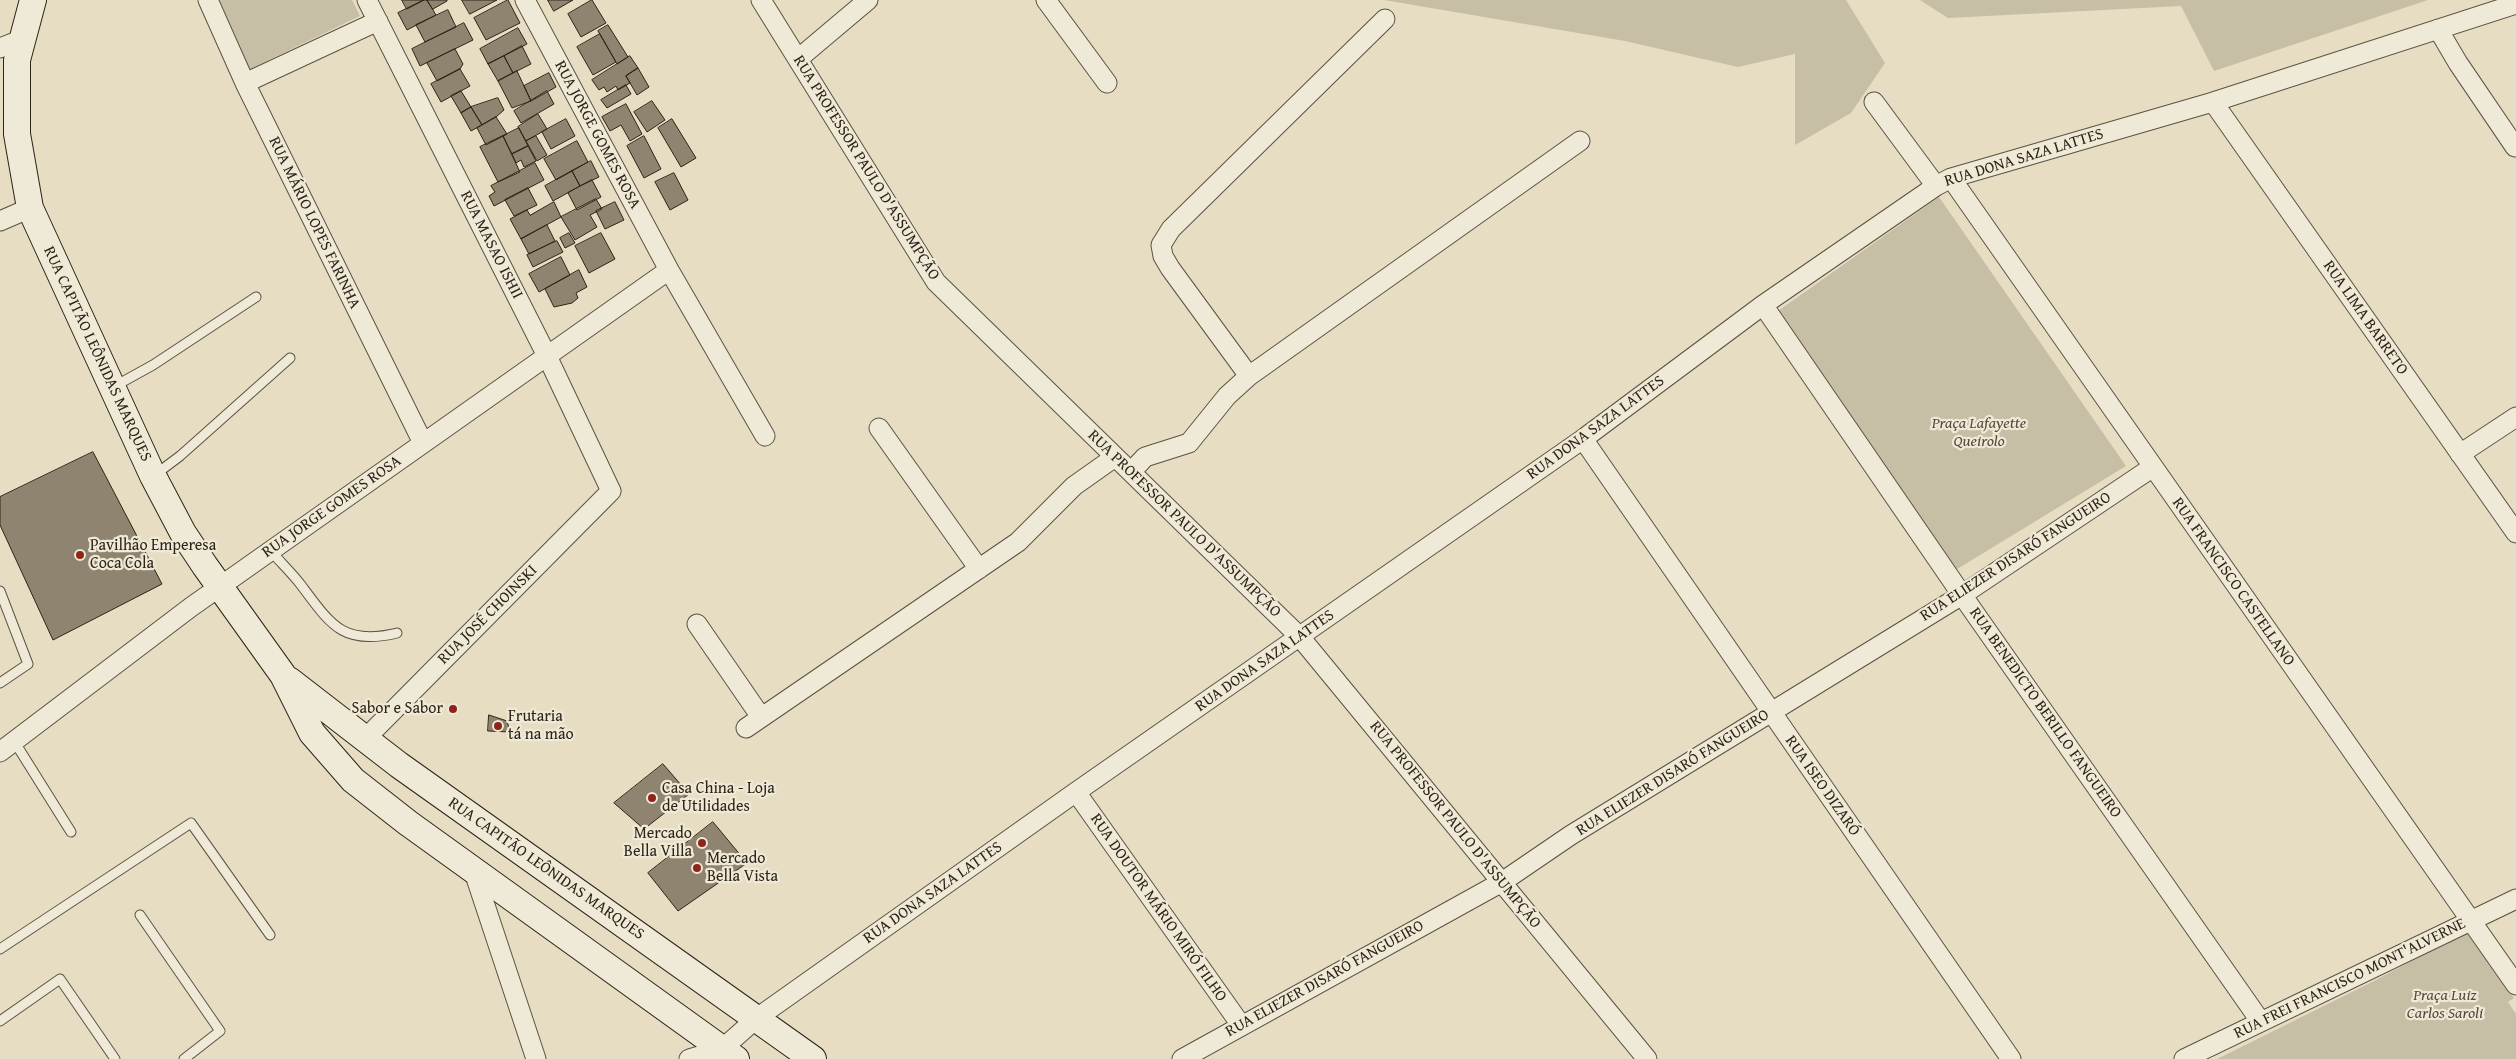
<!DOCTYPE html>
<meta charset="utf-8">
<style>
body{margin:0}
canvas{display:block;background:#e6ddc3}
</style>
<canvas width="2516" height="1059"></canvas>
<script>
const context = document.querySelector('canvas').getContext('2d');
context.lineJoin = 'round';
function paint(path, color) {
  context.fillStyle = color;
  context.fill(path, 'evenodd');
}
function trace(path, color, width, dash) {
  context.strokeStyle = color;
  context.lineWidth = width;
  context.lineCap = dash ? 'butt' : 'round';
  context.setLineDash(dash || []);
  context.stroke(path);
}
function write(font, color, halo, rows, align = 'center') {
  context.font = font + ' "Gentium Book Plus",serif';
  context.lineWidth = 4.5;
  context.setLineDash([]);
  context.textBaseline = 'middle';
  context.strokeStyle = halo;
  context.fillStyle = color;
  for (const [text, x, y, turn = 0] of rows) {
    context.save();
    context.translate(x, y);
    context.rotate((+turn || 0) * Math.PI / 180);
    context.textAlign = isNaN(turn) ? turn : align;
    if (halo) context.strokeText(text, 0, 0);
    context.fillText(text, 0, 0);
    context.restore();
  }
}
const green = new Path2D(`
 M 211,0 L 352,0 L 360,16 L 242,73 Z
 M 1384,0 L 1846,0 L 1885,63 L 1851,113 L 1795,145 L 1795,54 L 1738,67 L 1625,41 Z
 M 1920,0 L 2428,0 L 2214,71 L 2181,6 L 1948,18 Z
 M 1939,197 L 2126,466 L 1949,574 L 1778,311 Z
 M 2467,932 L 2514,998 L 2508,1002 L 2516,1014 L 2516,1059 L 2217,1059 L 2374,981 Z`);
const building = new Path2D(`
 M 402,0 L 424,0 L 407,9 Z
 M 424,0 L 427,0 L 436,15 L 407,30 L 398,13 Z
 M 427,0 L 447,0 L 447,1 L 433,9 Z
 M 462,0 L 497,0 L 470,14 Z
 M 508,0 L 520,23 L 486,40 L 474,18 Z
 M 548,0 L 573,0 L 554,11 Z
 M 592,0 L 606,23 L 581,37 L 568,14 Z
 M 448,10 L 456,27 L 425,42 L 416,25 Z
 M 464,23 L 473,40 L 420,66 L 412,49 Z
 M 608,25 L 628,57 L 617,64 L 598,31 Z
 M 518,28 L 527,44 L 488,64 L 480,49 Z
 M 600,34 L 616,62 L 593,75 L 577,47 Z
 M 522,46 L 531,64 L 513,73 L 504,56 Z
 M 455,49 L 463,64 L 460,69 L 437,81 L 427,63 Z
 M 504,56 L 513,73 L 498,81 L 488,64 Z
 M 630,56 L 638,68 L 626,76 L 630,83 L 618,90 L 616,86 L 607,92 L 604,87 L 599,90 L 592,80 Z
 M 638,68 L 649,87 L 637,95 L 626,76 Z
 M 460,69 L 470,86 L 441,102 L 431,84 Z
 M 517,71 L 531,101 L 512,108 L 498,81 Z
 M 549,73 L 556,87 L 531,101 L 524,86 Z
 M 626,85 L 631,94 L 607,108 L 601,100 Z
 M 461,91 L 471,107 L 461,113 L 451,96 Z
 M 547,91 L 554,104 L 521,123 L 514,111 Z
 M 498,98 L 504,110 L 496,117 L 482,125 L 471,107 Z
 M 652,101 L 665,120 L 647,132 L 634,112 Z
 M 626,104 L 642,134 L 630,141 L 621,125 L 610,131 L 602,117 Z
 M 471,107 L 482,125 L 471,131 L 461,113 Z
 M 538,114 L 547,129 L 526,141 L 518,127 Z
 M 496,117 L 507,134 L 486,145 L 477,128 Z
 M 566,119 L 575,136 L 551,149 L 542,132 Z
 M 672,119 L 696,158 L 681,167 L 658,128 Z
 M 519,128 L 528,146 L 512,154 L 503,136 Z
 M 503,136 L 520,172 L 498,182 L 480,147 Z
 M 536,136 L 547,155 L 537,161 L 526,141 Z
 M 644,136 L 661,169 L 644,178 L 627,146 Z
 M 577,141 L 588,162 L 556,180 L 544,159 Z
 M 528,146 L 536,161 L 524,167 L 521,160 L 516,163 L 512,154 Z
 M 591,161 L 599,177 L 580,186 L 572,171 Z
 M 535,163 L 544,180 L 494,206 L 489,196 L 495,192 L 491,186 Z
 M 572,171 L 580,186 L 553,201 L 545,186 Z
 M 674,173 L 688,200 L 670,210 L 655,182 Z
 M 592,180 L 601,197 L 577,210 L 568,193 Z
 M 528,188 L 537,205 L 514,216 L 505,200 Z
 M 596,199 L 602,209 L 590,215 L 597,227 L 575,240 L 561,217 Z
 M 554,202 L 561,217 L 521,239 L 510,219 L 527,210 L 530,215 Z
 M 615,202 L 624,220 L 605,229 L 596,211 Z
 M 547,225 L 555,241 L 529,254 L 521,239 Z
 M 569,233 L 575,243 L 565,248 L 560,238 Z
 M 601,233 L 615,259 L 589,273 L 575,246 Z
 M 557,241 L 563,252 L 533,267 L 527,255 Z
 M 561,257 L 570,275 L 539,292 L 529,274 Z
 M 579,270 L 587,287 L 576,293 L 578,298 L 572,303 L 554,307 L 545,289 Z
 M 93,452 L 162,584 L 53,640 L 0,525 L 0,497 Z
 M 489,715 L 507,721 L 510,732 L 488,731 Z
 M 663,764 L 689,794 L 644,829 L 614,803 Z
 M 713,822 L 747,863 L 678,911 L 648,873 Z`);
const lane = new Path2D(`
 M 115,386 L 153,365 L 256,297
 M 156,474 L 180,456 L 290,358
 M 270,550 C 280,562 292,573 301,585 C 331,625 343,646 397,633
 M 0,591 L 28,664 L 0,683
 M 14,741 L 71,832
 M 140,915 L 220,1031 L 184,1059
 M 0,949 L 191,823 L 270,935
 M 0,1021 L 60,979 L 115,1059`);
const street = new Path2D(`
 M 208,0 L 245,83 L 423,443
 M 525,0 L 669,270 L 765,436
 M 761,0 L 936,282 L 1300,637 L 1647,1059
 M 1046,0 L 1107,83
 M 2438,29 L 2458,63 L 2515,147
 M 0,48 L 23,39
 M 798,59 L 868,0
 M 245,83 L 378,21
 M 1874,102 L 1936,186
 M 2213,102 L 2516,533
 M 1951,178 L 2516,985
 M 0,221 L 30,208
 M 1763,305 L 1962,595 L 2261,1022
 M 1249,376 L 1170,268 L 1163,256 L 1161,245 L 1171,229 L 1385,19
 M 879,428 L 979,569
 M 1583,439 L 2011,1059
 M 2460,454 L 2516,417
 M 1131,472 L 1145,457 L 1189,443 L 1227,396 L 1249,376 L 1580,141
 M 697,624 L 761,717
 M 746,728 L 1018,542 L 1074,486 L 1115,457
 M 365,739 L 611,491 L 547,356 L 367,0
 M 0,752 L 191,607 L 669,270
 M 1076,792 L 1241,1025
 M 474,872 L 536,1059
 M 689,1059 L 722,1049 L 757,1018 L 1076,792 L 1583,439 L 1763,305 L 1936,186 L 1951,178 L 2213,102 L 2516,4
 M 1182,1059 L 1502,882 L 1571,835 L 1962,595 L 2153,467
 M 2184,1059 L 2516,899`);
const secondary = new Path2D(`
 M 33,0 L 17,60 L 17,134 L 30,208 L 153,476 L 183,533 L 205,566 L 283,675 L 312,733 L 353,780 L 408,823 L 736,1059
 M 289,680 L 399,765 L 813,1059`);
const markers = [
 [80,555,5,"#8f2418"],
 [453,709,5,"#8f2418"],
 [498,726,5,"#8f2418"],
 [652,798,5,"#8f2418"],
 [702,843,5,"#8f2418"],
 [697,868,5,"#8f2418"]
];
const streetNames = [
 ["RUA JORGE GOMES ROSA",597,135,62],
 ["RUA DONA SAZA LATTES",2024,158,-17],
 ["RUA PROFESSOR PAULO D'ASSUMPÇÃO",866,168,58],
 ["RUA MÁRIO LOPES FARINHA",314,223,64],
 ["RUA MASAO ISHII",491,245,63],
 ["RUA LIMA BARRETO",2365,318,55],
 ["RUA CAPITÃO LEÔNIDAS MARQUES",97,354,65],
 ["RUA DONA SAZA LATTES",1596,428,-36],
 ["RUA JORGE GOMES ROSA",332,507,-35],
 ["RUA PROFESSOR PAULO D'ASSUMPÇÃO",1184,524,44],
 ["RUA ELIEZER DISARÓ FANGUEIRO",2016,557,-33],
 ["RUA FRANCISCO CASTELLANO",2233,582,55],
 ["RUA JOSÉ CHOINSKI",488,615,-45],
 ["RUA DONA SAZA LATTES",1265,661,-35],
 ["RUA BENEDICTO BERILLO FANGUEIRO",2045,713,55],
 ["RUA ELIEZER DISARÓ FANGUEIRO",1673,773,-32],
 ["RUA ISEO DIZARÓ",1822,786,55],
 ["RUA PROFESSOR PAULO D'ASSUMPÇÃO",1455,825,51],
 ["RUA CAPITÃO LEÔNIDAS MARQUES",546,869,35],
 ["RUA DONA SAZA LATTES",933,893,-35],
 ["RUA DOUTOR MÁRIO MIRÓ FILHO",1158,908,55],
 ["RUA ELIEZER DISARÓ FANGUEIRO",1325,979,-29],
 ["RUA FREI FRANCISCO MONT'ALVERNE",2350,979,-26]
];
const parkNames = [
 ["Praça Lafayette",1979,424],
 ["Queirolo",1979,442],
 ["Praça Luiz",2445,996],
 ["Carlos Saroli",2445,1014]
];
const poiNames = [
 ["Pavilhão Emperesa",90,546],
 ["Coca Cola",90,564],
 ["Sabor e Sabor",443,709,"right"],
 ["Frutaria",508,717],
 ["tá na mão",508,735],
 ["Casa China - Loja",662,789],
 ["de Utilidades",662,807],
 ["Mercado",692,834,"right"],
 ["Bella Villa",692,852,"right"],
 ["Mercado",707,859],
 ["Bella Vista",707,877]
];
paint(green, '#c7bea6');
paint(building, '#8e8470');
trace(building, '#2e2416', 1);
trace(lane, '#5c5241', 11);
trace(street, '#5c5241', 21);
trace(secondary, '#2e2416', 28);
trace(lane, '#efe9d8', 9);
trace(street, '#efe9d8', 19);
trace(secondary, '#efe9d8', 26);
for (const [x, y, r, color] of markers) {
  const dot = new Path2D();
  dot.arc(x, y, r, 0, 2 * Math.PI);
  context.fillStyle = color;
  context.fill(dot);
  trace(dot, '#efe9d8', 2);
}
write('16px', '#2e2416', '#efe9d8', streetNames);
write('italic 16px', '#544a3a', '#efe9d8', parkNames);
write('16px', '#2e2416', '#efe9d8', poiNames, 'left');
</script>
